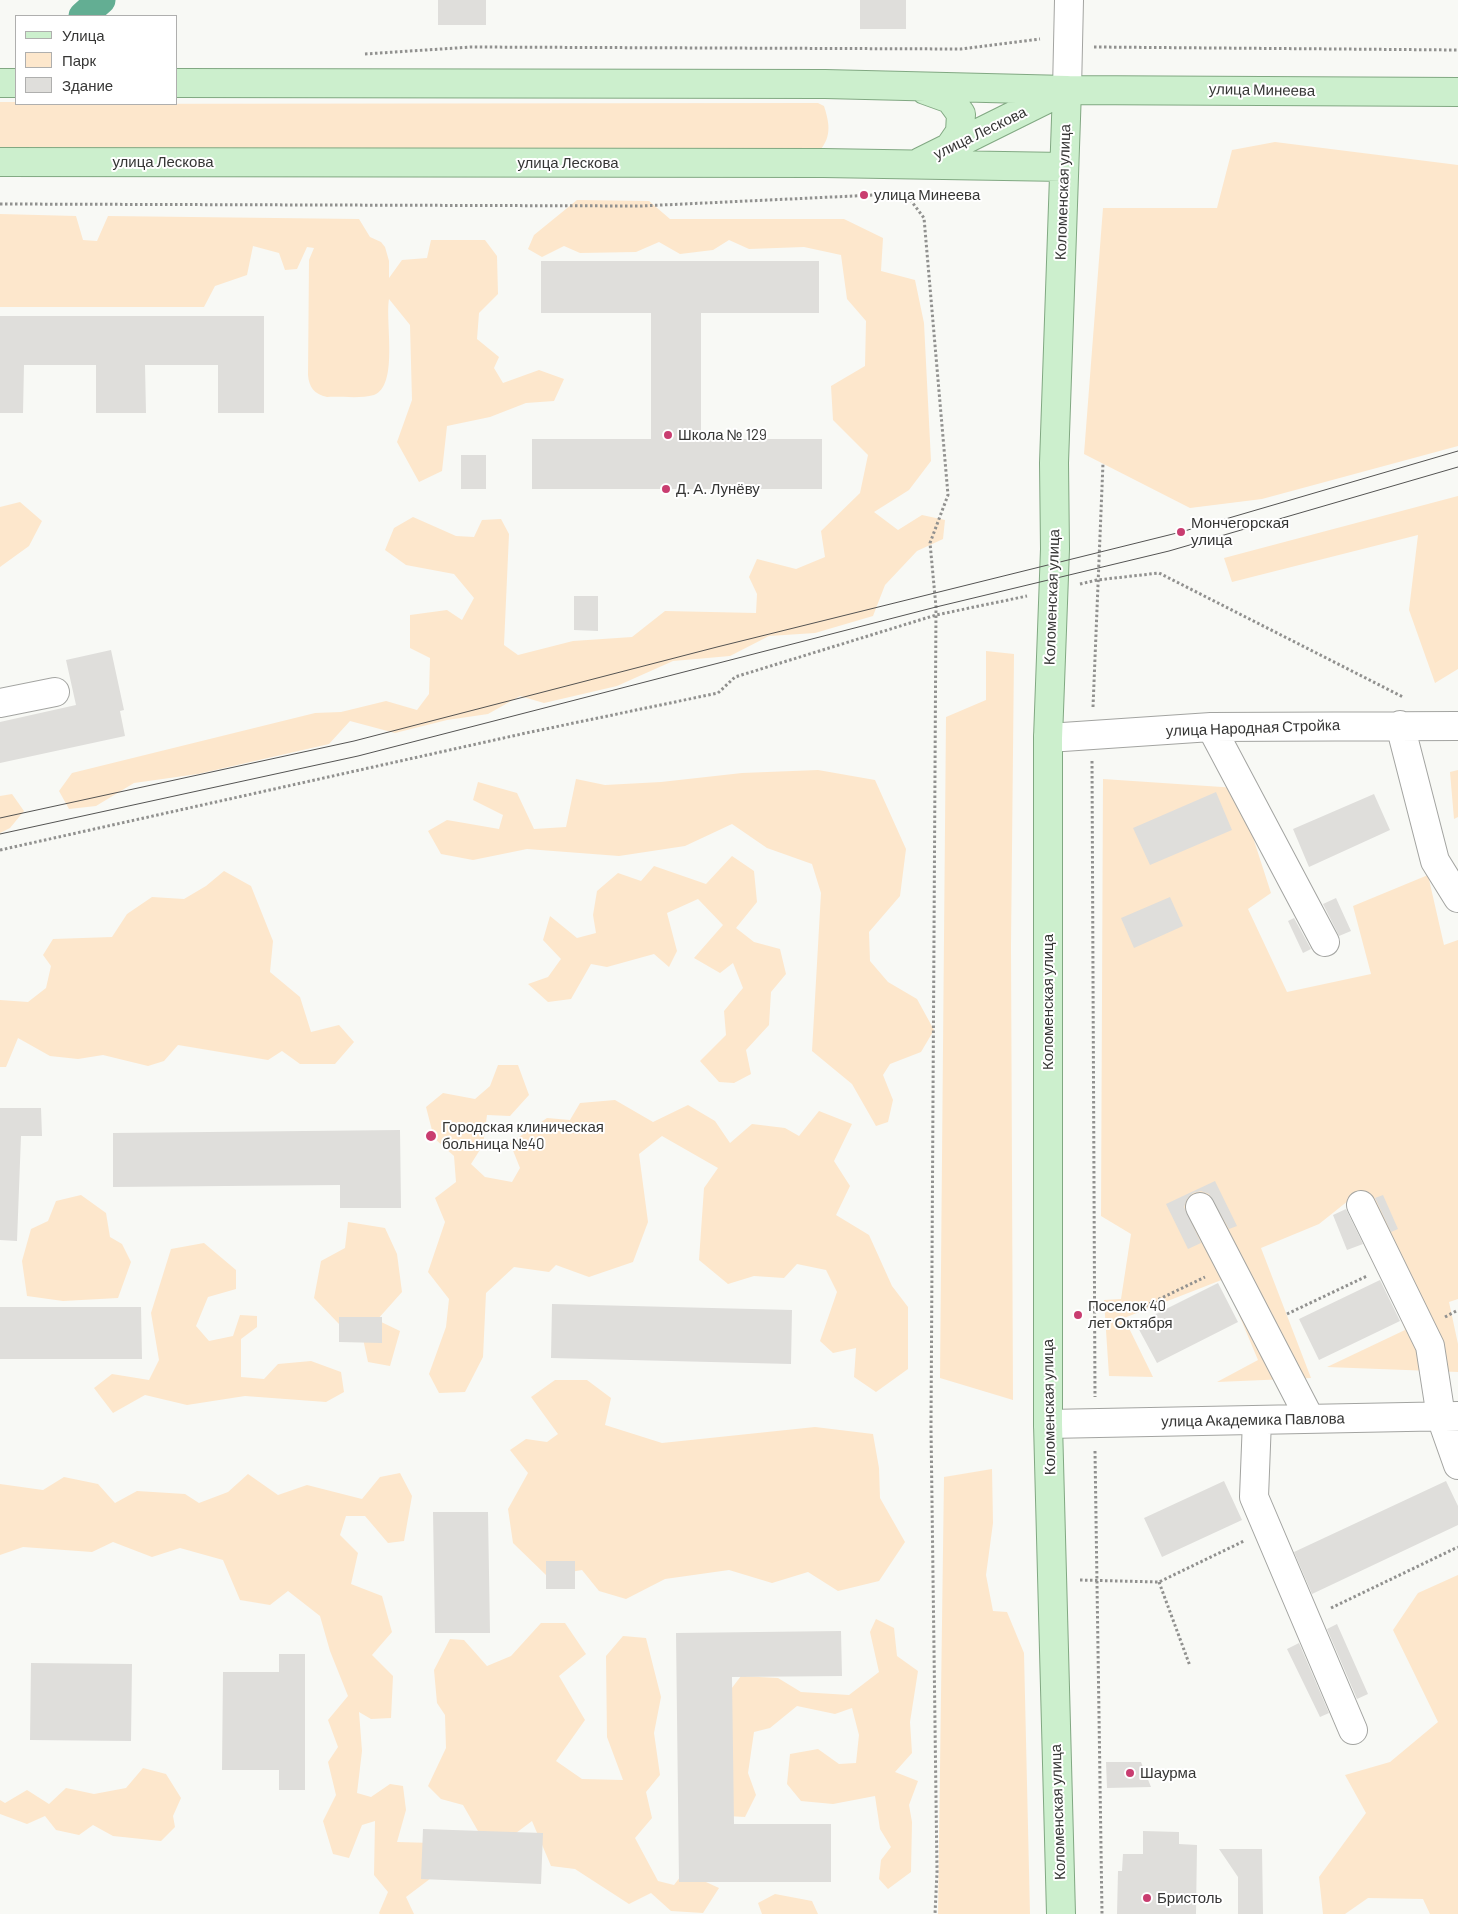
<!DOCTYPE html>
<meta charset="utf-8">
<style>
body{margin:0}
#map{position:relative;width:1458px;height:1914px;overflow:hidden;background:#f8f9f5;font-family:Barlow,sans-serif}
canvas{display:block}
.legend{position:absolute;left:15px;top:15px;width:162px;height:90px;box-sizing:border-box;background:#fff;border:1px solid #afafae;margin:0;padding:6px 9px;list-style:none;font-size:15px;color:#363635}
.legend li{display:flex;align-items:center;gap:10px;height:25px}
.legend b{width:25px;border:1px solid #afafae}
</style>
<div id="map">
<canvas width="1458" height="1914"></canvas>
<ul class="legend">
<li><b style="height:6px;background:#ccefcd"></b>Улица</li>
<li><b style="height:14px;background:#fde7cc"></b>Парк</li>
<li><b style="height:14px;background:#dfdedb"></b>Здание</li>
</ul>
</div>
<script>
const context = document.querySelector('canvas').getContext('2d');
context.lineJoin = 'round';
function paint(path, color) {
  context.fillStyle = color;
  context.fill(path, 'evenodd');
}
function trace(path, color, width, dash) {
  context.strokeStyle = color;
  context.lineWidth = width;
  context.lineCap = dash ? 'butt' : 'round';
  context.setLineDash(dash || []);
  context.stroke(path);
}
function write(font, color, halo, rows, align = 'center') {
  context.font = font + ' Barlow,sans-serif';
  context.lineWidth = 4;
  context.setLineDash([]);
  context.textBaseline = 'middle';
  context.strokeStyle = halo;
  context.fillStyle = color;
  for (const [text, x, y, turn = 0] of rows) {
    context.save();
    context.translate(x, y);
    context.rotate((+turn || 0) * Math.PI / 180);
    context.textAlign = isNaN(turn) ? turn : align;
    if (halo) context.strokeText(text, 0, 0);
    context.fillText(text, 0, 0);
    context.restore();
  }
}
const green = new Path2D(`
 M 0,102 L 16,102 L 16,104 L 818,103 L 824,106 C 829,122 832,135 821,149 L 0,152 Z
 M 1275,142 L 1458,165 L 1458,446 L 1262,499 L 1190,508 L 1084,454 L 1103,208 L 1217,208 L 1232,150 Z
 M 577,200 L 649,201 L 670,219 L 844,219 L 883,238 L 881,271 L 915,280 L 924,323 L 931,461 L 909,490 L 874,512 L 898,530 L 922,515 L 945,520 L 943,539 L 917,551 L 885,585 L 873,616 L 815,633 L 769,636 L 730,656 L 673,661 L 617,686 L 544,703 L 520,696 L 488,714 L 447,720 L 395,733 L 350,721 L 329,744 L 198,774 L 134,783 L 96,806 L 69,809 L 59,791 L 72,773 L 315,713 L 341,712 L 386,701 L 417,710 L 429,694 L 430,658 L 410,648 L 410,615 L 447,610 L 462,620 L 474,598 L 454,574 L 406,565 L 385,550 L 394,528 L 413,517 L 456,536 L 474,537 L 482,520 L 501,519 L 509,534 L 504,645 L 518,655 L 573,641 L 632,637 L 665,611 L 756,613 L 757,594 L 749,577 L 757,559 L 796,569 L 825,557 L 821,531 L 860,493 L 868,455 L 833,420 L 831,386 L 865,366 L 866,321 L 847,299 L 841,255 L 804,247 L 749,249 L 729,240 L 713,250 L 680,254 L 659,242 L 636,252 L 580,253 L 564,246 L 542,257 L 528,249 L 534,235 Z
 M 0,214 L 76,216 L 83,240 L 97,241 L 108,216 L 359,219 L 370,237 L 381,242 L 385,247 L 389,261 L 389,278 L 402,260 L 427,258 L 431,240 L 485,240 L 497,256 L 498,294 L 479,313 L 477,339 L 499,357 L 494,368 L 503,383 L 539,370 L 564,379 L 554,401 L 526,403 L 490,417 L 447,426 L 442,471 L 419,482 L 397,442 L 412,400 L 410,325 L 389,299 C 385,321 399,386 374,395 C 360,399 341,396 327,397 C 314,394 309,387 308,375 L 309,260 L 314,248 L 307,247 L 297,269 L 285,270 L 279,253 L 253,246 L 247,275 L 215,286 L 204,307 L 0,307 Z
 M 1458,496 L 1458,669 L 1435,683 L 1409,610 L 1418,535 L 1232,582 L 1224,558 Z
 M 20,502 L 42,521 L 29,546 L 0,567 L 0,507 Z
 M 986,651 L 1014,654 L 1011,946 L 1013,1400 L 940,1378 L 946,717 L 986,700 Z
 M 818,770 L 875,780 L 906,849 L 900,896 L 869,932 L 870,961 L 888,982 L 917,999 L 934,1030 L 921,1052 L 890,1064 L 883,1075 L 893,1100 L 888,1122 L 876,1126 L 852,1084 L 812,1051 L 821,893 L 812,864 L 767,848 L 732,824 L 685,846 L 619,856 L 527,849 L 473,860 L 441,854 L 428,831 L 447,820 L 499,829 L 503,815 L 473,800 L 478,782 L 517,793 L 534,829 L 566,827 L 576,779 L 605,785 L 661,782 L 742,773 Z
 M 1458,770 L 1458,817 L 1454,819 L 1450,772 Z
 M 1103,779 L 1237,788 L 1271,893 L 1248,909 L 1287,992 L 1371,974 L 1353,906 L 1428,875 L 1444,945 L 1458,940 L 1458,1299 L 1449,1302 L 1458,1344 L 1458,1372 L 1327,1367 L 1405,1330 L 1358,1193 L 1319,1224 L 1261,1248 L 1311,1378 L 1217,1382 L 1258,1360 L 1224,1279 L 1124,1318 L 1153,1377 L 1109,1376 L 1104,1300 L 1121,1299 L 1131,1234 L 1101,1216 Z
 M 12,794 L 24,811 L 10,828 L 0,833 L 0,796 Z
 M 732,856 L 754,871 L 757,902 L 736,928 L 754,942 L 780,949 L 786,974 L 771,992 L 769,1025 L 746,1050 L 751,1074 L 734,1083 L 719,1082 L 700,1061 L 726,1035 L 724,1011 L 743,988 L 733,963 L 720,973 L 694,958 L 723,925 L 698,899 L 667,913 L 677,951 L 669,967 L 654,954 L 607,967 L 591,964 L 571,999 L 548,1002 L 528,984 L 548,977 L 561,959 L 543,940 L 550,916 L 577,938 L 596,933 L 593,915 L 597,891 L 618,873 L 641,881 L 654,866 L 706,884 Z
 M 224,871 L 251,886 L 273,941 L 270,972 L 300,997 L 311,1032 L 339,1025 L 354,1042 L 335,1064 L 300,1064 L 282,1051 L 268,1060 L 178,1045 L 164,1061 L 148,1066 L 103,1055 L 78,1059 L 50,1056 L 18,1038 L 6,1067 L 0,1067 L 0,1000 L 28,1002 L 46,988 L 51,966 L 43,955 L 53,939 L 112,937 L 127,914 L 152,897 L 184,899 L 206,886 Z
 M 498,1065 L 518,1065 L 529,1095 L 510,1116 L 487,1115 L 483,1145 L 471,1164 L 485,1177 L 512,1182 L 520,1168 L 510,1143 L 547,1118 L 570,1120 L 580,1103 L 615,1100 L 653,1122 L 688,1105 L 715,1121 L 730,1143 L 752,1124 L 785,1128 L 799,1136 L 819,1111 L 852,1124 L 834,1161 L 850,1186 L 836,1215 L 869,1235 L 892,1286 L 908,1307 L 908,1369 L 876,1392 L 854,1377 L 856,1348 L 833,1353 L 820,1341 L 837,1292 L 826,1270 L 797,1264 L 784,1278 L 754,1276 L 728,1284 L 699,1260 L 704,1188 L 718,1168 L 662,1136 L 639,1154 L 648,1222 L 633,1262 L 589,1277 L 556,1265 L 549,1272 L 514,1267 L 486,1293 L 483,1357 L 465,1392 L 439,1393 L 429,1374 L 446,1327 L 449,1299 L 428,1272 L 445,1222 L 435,1198 L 456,1182 L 454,1156 L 434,1138 L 426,1107 L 443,1093 L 475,1099 L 490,1086 Z
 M 81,1195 L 106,1213 L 110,1237 L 122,1244 L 131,1262 L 118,1298 L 63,1301 L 27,1296 L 22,1261 L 31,1229 L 48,1221 L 56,1201 Z
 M 348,1222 L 385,1228 L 397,1254 L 402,1292 L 377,1320 L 400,1331 L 390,1366 L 368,1362 L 362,1334 L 339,1324 L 314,1298 L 321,1261 L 345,1248 Z
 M 204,1243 L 236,1270 L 236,1289 L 208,1297 L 196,1326 L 209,1341 L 233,1336 L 240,1315 L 257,1316 L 257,1327 L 241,1339 L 241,1377 L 264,1379 L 278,1364 L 311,1361 L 341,1372 L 344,1392 L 326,1402 L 245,1396 L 187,1405 L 145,1395 L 113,1413 L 94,1388 L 112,1374 L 149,1380 L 159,1360 L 151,1313 L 171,1249 Z
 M 555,1380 L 587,1380 L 611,1398 L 605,1425 L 662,1443 L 815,1427 L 873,1434 L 879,1468 L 880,1498 L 905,1542 L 879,1581 L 838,1591 L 808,1572 L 772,1583 L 729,1570 L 665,1579 L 626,1599 L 599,1591 L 582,1570 L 547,1576 L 513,1543 L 508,1509 L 528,1473 L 510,1450 L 526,1439 L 547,1442 L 558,1434 L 531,1397 Z
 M 992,1469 L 993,1523 L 986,1575 L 993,1611 L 1007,1612 L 1024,1653 L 1030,1914 L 938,1914 L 944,1477 Z
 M 400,1473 L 412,1496 L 404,1541 L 388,1543 L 365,1516 L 346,1516 L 340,1535 L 358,1553 L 351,1584 L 382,1596 L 392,1632 L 372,1655 L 393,1676 L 391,1718 L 371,1719 L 359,1712 L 362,1751 L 357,1793 L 371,1797 L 390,1784 L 403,1786 L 406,1810 L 397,1842 L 433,1843 L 443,1869 L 406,1897 L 414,1914 L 380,1914 L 379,1913 L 388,1892 L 374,1875 L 375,1821 L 362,1825 L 349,1858 L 333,1854 L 323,1821 L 336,1795 L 328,1762 L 338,1747 L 328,1720 L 348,1696 L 330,1651 L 320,1616 L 288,1591 L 270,1605 L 240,1600 L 223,1560 L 180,1548 L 152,1557 L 113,1542 L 92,1552 L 23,1547 L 0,1555 L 0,1484 L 43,1490 L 64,1477 L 98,1484 L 115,1503 L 137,1491 L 185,1494 L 199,1503 L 228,1492 L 248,1474 L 278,1495 L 307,1485 L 362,1499 L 380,1477 Z
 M 1458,1575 L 1458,1914 L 1430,1914 L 1423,1899 L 1368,1898 L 1345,1914 L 1323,1914 L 1319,1877 L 1366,1813 L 1345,1775 L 1390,1762 L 1438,1722 L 1393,1630 L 1418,1593 Z
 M 876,1619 L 894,1628 L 897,1656 L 918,1671 L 910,1722 L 912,1753 L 895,1772 L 918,1781 L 909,1805 L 912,1822 L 911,1872 L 888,1889 L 879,1879 L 881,1860 L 891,1847 L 880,1829 L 875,1796 L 833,1804 L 801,1801 L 787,1784 L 790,1754 L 818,1749 L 839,1764 L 856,1763 L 859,1735 L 852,1708 L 835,1714 L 797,1706 L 770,1728 L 754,1732 L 748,1773 L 756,1795 L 745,1817 L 727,1816 L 722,1701 L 741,1676 L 778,1678 L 801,1692 L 849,1695 L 879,1672 L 870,1632 Z
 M 541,1623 L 565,1623 L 586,1654 L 559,1676 L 585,1720 L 556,1761 L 582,1779 L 623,1780 L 607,1737 L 606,1656 L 623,1636 L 646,1638 L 661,1697 L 654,1733 L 660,1775 L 646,1792 L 652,1818 L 635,1838 L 658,1881 L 674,1885 L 684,1872 L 719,1888 L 703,1913 L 671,1911 L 651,1893 L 629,1904 L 575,1869 L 551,1866 L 532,1821 L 508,1839 L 482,1838 L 463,1805 L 441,1799 L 428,1786 L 446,1748 L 445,1715 L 437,1703 L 434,1670 L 450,1639 L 464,1640 L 487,1666 L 511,1656 Z
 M 143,1768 L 166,1774 L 181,1798 L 173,1816 L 175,1827 L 161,1841 L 113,1836 L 93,1825 L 79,1835 L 56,1830 L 45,1816 L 27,1824 L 0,1814 L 0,1800 L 5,1803 L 27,1790 L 49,1804 L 66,1788 L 94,1794 L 126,1788 Z
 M 775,1894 L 812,1901 L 818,1914 L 762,1914 L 758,1903 Z`);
const canal = new Path2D(`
 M 83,16 L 101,0`);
const building = new Path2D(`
 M 438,0 L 486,0 L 486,25 L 438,25 Z
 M 860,0 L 906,0 L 906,29 L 860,29 Z
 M 541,261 L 819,261 L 819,313 L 701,313 L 701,439 L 822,439 L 822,489 L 532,489 L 532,439 L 651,439 L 651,313 L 541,313 Z
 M 0,316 L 264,316 L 264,413 L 218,413 L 218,365 L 145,365 L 146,413 L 96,413 L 96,365 L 24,365 L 23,413 L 0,413 Z
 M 461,455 L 486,455 L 486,489 L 461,489 Z
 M 574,596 L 598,596 L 598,631 L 574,630 Z
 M 111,650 L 124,710 L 120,711 L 125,736 L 0,763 L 0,722 L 76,705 L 66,660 Z
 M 1216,792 L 1232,830 L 1150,865 L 1133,828 Z
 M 1374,794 L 1390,830 L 1309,867 L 1293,829 Z
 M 1170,897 L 1183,926 L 1134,948 L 1121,918 Z
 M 1336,898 L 1351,931 L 1339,936 L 1323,904 Z
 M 1294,918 L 1311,949 L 1303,953 L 1288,921 Z
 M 0,1108 L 41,1108 L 42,1136 L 21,1136 L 17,1241 L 0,1240 Z
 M 400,1130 L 401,1208 L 340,1208 L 340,1185 L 113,1187 L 113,1133 Z
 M 1215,1181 L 1237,1226 L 1229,1229 L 1209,1194 L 1201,1191 L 1193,1193 L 1187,1199 L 1184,1207 L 1201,1243 L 1188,1249 L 1166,1204 Z
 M 1383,1195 L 1398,1229 L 1391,1232 L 1375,1198 Z
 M 1346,1209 L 1363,1244 L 1347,1250 L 1333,1215 Z
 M 1380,1280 L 1400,1321 L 1319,1360 L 1299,1319 Z
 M 1218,1283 L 1238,1322 L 1157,1363 L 1136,1324 Z
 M 552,1304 L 792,1310 L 791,1364 L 551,1358 Z
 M 0,1307 L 141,1307 L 142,1359 L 0,1359 Z
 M 339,1317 L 382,1317 L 382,1343 L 339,1342 Z
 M 1224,1481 L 1242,1520 L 1162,1557 L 1144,1518 Z
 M 1446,1481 L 1458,1506 L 1458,1525 L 1312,1594 L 1294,1552 Z
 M 433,1512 L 488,1512 L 490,1633 L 435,1633 Z
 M 546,1561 L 575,1561 L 575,1589 L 546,1589 Z
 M 1337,1624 L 1368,1694 L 1357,1699 L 1327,1629 Z
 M 841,1631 L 842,1676 L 732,1677 L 734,1824 L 831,1824 L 831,1882 L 679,1882 L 676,1633 Z
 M 1299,1643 L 1329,1713 L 1320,1717 L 1287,1649 Z
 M 279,1654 L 305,1654 L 305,1790 L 279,1790 L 279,1770 L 222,1770 L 223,1672 L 279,1672 Z
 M 31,1663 L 132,1664 L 131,1741 L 30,1740 Z
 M 1106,1762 L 1141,1762 L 1151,1787 L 1107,1788 Z
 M 423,1829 L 543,1833 L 541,1884 L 421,1879 Z
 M 1143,1831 L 1179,1832 L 1179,1844 L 1197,1845 L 1196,1914 L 1117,1914 L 1118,1871 L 1122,1871 L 1123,1854 L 1143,1854 Z
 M 1219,1849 L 1262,1849 L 1263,1914 L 1238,1914 L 1238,1877 Z`);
const path = new Path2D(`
 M 1094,47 L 1458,50
 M 365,54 L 471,47 L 961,49 L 1040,39
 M 903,194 L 906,194 L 924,218 L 948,495 L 930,543 L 936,607 L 931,1427 L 937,1872 L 935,1914
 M 0,204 L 641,206 L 896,194
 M 1080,584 L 1097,580 L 1159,573 L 1403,697
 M 1093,707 L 1103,463
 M 1092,761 L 1095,1397
 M 0,850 L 526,733 L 718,693 L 735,677 L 936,615 L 1027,596
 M 1145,1306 L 1205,1277
 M 1287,1314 L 1367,1276
 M 1445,1317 L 1458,1310
 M 1095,1451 L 1102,1914
 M 1080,1580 L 1159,1582 L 1244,1541
 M 1159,1582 L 1190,1666
 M 1331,1608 L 1458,1547`);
const minor = new Path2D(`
 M 1067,90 L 1069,0
 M 0,703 L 55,692
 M 1400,725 L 1435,861 L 1458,898
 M 1211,727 L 1325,942
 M 1048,738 L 1211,727 L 1458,726
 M 1361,1205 L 1430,1346 L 1441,1417 L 1458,1465
 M 1200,1207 L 1310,1419
 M 1257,1420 L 1254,1497 L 1353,1730
 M 1048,1424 L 1458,1416`);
const major = new Path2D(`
 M 0,83 L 16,83
 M 176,83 L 825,84 L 1067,90 L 1458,92
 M 925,90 L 950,99 L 961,114 L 960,132 L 949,148
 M 0,162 L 823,163 L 1064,167
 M 920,162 L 1063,91
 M 1061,1914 L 1048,1424 L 1048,738 L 1055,549 L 1054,463 L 1067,90`);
const tram = new Path2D(`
 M 0,818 L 354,741 L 717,647 L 1181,532 L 1458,451
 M 0,834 L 358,756 L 936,607 L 1169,551 L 1458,467`);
const markers = [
 [864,195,5,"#c93d70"],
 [668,435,5,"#c93d70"],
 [666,489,5,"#c93d70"],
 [1181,532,5,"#c93d70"],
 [431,1136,6,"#c93d70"],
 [1078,1315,5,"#c93d70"],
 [1130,1773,5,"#c93d70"],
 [1147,1898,5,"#c93d70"]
];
const streetNames = [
 ["улица Минеева",1262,90,1],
 ["улица Лескова",980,133,-26],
 ["улица Лескова",163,162],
 ["улица Лескова",568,163],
 ["Коломенская улица",1063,192,-88],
 ["Коломенская улица",1052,597,-88],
 ["улица Народная Стройка",1253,728,-2],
 ["Коломенская улица",1048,1002,-90],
 ["Коломенская улица",1049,1407,-91],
 ["улица Академика Павлова",1253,1420,-1],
 ["Коломенская улица",1058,1812,-92]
];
const poiNames = [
 ["улица Минеева",874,195],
 ["Школа № 129",678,435],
 ["Д. А. Лунёву",676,489],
 ["Мончегорская",1191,523],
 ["улица",1191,540],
 ["Городская клиническая",442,1127],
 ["больница №40",442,1144],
 ["Поселок 40",1088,1306],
 ["лет Октября",1088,1323],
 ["Шаурма",1140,1773],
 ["Бристоль",1157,1898]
];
paint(green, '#fde7cc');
trace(canal, '#63ae93', 29);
paint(building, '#dfdedb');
trace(minor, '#a3a4a1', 30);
trace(major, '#81a882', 30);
trace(path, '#91918f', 3, [2.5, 2.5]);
trace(minor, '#fff', 28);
trace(major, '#ccefcd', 28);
trace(tram, '#545453', 1);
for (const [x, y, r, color] of markers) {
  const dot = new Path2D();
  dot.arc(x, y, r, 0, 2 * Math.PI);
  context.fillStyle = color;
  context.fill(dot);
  trace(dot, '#fff', 2);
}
write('15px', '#363635', '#fff', streetNames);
write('15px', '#363635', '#fff', poiNames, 'left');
</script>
